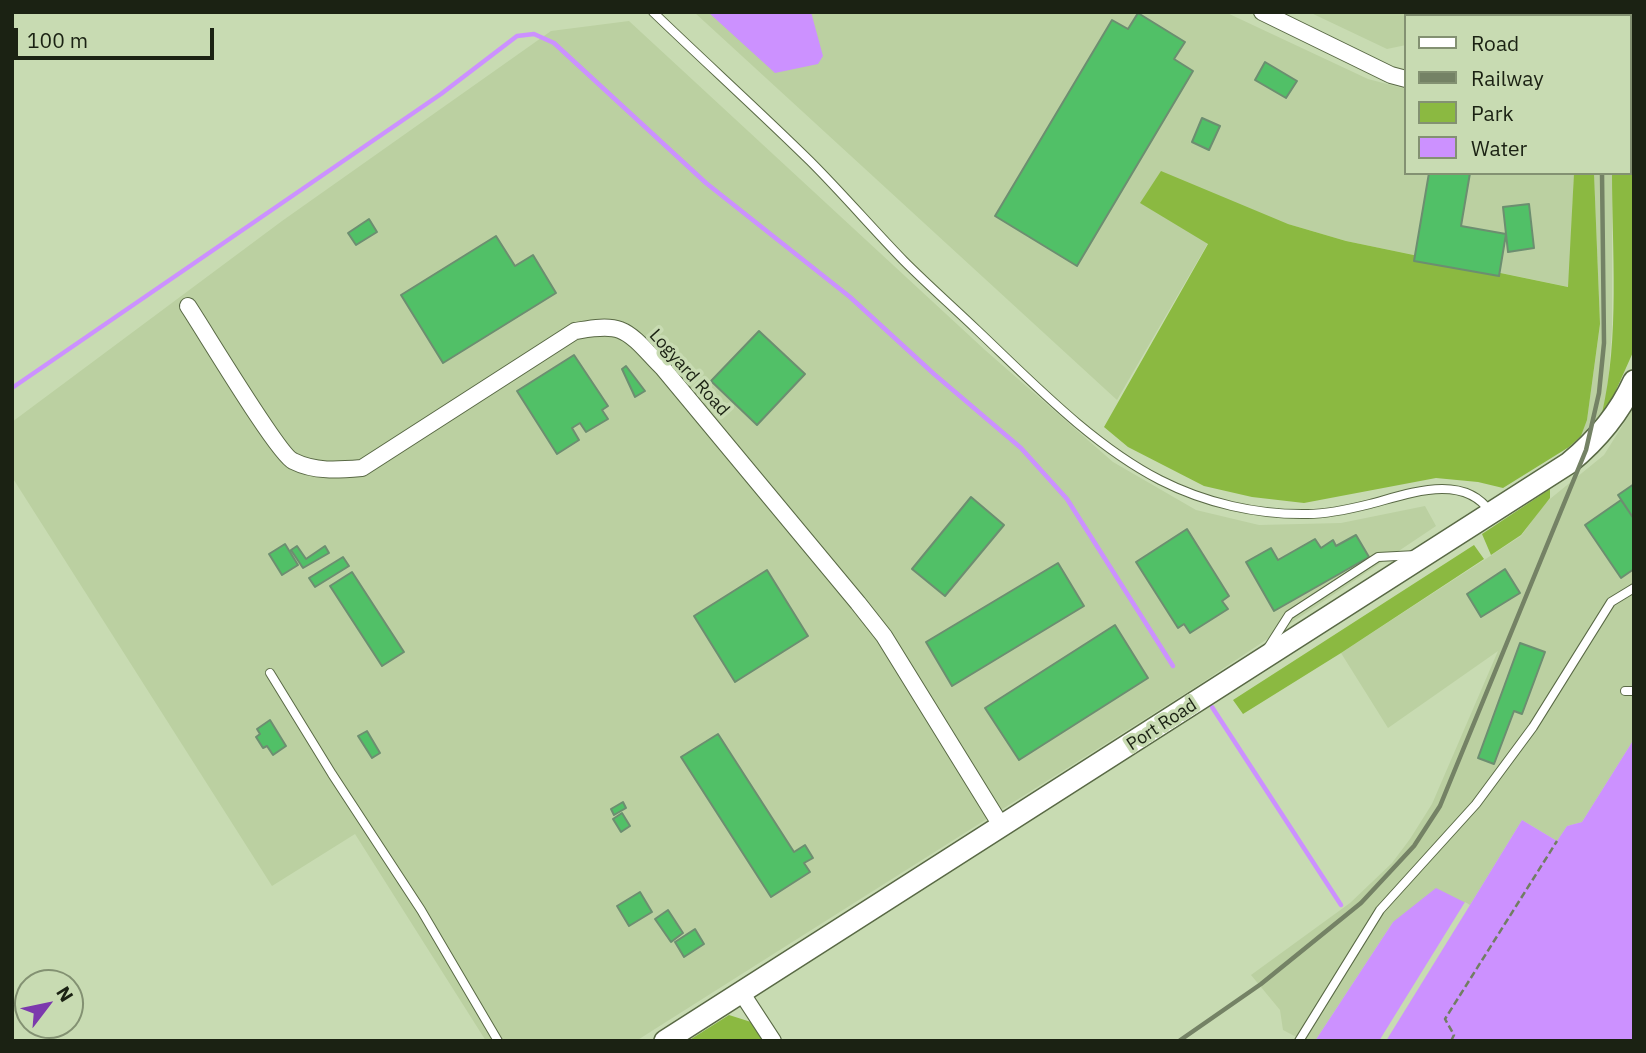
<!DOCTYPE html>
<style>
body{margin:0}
#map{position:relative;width:1646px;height:1053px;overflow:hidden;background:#c8dbb2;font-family:"IBM Plex Sans",sans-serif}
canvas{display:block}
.frame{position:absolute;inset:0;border:14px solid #1b2213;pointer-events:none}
.legend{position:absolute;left:1404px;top:14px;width:228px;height:161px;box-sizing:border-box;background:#c8dbb2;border:2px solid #839172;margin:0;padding:9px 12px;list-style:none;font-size:21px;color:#1b2213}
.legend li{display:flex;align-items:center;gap:14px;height:35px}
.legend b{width:35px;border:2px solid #839172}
.north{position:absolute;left:14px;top:969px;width:70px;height:70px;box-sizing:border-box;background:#c8dbb2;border:2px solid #839172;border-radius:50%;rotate:58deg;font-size:19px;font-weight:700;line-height:28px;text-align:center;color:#1b2213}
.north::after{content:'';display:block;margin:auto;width:24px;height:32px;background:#7c39ad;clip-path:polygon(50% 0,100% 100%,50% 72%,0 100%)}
.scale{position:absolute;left:14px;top:28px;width:200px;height:32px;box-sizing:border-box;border:4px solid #1b2213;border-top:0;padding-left:9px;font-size:21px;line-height:24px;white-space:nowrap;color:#1b2213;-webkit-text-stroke:5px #c8dbb2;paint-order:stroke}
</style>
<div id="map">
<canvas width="1646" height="1053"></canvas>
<div class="frame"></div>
<ul class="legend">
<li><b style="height:9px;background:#fff"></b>Road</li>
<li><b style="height:9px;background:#748265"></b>Railway</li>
<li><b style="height:19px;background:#8bb941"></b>Park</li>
<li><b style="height:19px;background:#cc91ff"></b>Water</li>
</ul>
<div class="north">N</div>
<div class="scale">100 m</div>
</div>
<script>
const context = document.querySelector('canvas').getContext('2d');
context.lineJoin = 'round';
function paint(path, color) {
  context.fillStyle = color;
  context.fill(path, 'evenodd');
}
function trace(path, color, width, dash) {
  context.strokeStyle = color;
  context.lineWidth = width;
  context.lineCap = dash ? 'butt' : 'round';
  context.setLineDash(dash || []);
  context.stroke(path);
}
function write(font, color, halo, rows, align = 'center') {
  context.font = font + ' "IBM Plex Sans",sans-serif';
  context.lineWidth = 7;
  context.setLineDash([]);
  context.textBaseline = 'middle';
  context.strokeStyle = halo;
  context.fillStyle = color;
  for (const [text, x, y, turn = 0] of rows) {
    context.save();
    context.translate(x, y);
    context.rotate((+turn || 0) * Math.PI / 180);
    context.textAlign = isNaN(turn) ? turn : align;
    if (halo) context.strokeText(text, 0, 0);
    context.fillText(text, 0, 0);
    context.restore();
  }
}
const built = new Path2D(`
 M 694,12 L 1225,12 L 1368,79 L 1406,89 L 1406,173 L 1574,173 L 1569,287 L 1346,241 L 1288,224 L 1141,203 L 1208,243 L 1117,400 Z
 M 1309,12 L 1510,12 L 1505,16 L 1406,16 L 1406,45 L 1387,49 Z
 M 629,21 L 985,350 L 1113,462 L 1196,510 L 1259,525 L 1341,523 L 1425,506 L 1436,526 L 1200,684 L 636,1041 L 486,1041 L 355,834 L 272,886 L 12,477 L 12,422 L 282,221 L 551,31 Z
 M 1594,173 L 1612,173 L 1612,327 L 1608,388 L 1602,413 L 1581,436 L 1587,420 L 1600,325 Z
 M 1634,407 L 1634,739 L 1582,822 L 1567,826 L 1557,841 L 1522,820 L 1470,905 L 1393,922 L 1315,1041 L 1304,1041 L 1283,1030 L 1280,1010 L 1251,975 L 1350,903 L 1392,863 L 1410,839 L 1432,804 L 1498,651 L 1388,728 L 1341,653 L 1521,536 L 1545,503 L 1604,455 Z`);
const green = new Path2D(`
 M 1611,12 L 1634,12 L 1634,350 L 1613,397 L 1602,413 C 1620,337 1612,251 1612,173 L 1630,173 L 1630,16 L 1611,16 Z
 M 1161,171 L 1288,224 L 1346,241 L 1568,287 L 1574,173 L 1594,173 L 1600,324 L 1587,420 L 1581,436 L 1569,447 L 1503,488 L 1478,482 L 1436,478 L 1304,503 L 1252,497 L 1204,486 L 1128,447 L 1104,427 L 1208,244 L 1140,203 Z
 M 1550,489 L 1550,498 L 1521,535 L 1491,555 L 1482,534 Z
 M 1474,545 L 1484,559 L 1341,653 L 1243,714 L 1233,700 Z
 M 729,1015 L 751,1022 L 764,1041 L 688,1041 Z`);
const water = new Path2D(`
 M 708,12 L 811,12 L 823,56 L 818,64 L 775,73 Z
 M 1634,739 L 1634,1041 L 1315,1041 L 1393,922 L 1436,888 L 1470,905 L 1522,820 L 1557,841 L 1567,826 L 1582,822 Z`);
const pier = new Path2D(`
 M 1465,902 L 1470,905 L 1386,1041 L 1379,1041 Z`);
const stream = new Path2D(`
 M 12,388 L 441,94 L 517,36 L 534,34 L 554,43 L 706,183 L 850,297 L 934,374 L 1021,448 L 1067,499 L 1173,666
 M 1212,707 L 1341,905`);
const building = new Path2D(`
 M 1138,13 L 1185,42 L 1174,59 L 1193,71 L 1077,266 L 995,216 L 1112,20 L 1128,29 Z
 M 1265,62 L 1297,81 L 1286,98 L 1255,80 Z
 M 1202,118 L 1220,126 L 1209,150 L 1192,142 Z
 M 1429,173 L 1470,173 L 1461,226 L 1506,234 L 1499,276 L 1414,261 Z
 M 1529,204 L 1534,248 L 1508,252 L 1503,207 Z
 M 369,219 L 377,232 L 356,245 L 348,233 Z
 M 496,236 L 515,266 L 533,255 L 556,293 L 443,363 L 401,295 Z
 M 759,331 L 805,374 L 757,425 L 711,381 Z
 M 574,355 L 608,406 L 602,410 L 608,419 L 586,432 L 580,423 L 572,428 L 579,440 L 557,454 L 517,391 Z
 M 626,366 L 645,391 L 635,397 L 622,369 Z
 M 1634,484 L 1634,519 L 1618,495 Z
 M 971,497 L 1004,525 L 945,596 L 912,569 Z
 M 1621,500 L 1634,519 L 1634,569 L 1621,578 L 1585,525 Z
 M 1187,529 L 1229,596 L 1222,601 L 1228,609 L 1190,633 L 1184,624 L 1178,628 L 1136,562 Z
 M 1356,535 L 1369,557 L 1274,611 L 1246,562 L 1271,548 L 1278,560 L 1315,539 L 1321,548 L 1333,540 L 1336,546 Z
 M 285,544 L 298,565 L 282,575 L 269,554 Z
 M 297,546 L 306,559 L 325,546 L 329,553 L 303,568 L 291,550 Z
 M 343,557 L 349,566 L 315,587 L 309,578 Z
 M 1058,563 L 1084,606 L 952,686 L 926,642 Z
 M 1505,569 L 1520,593 L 1481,617 L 1467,594 Z
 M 767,570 L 808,636 L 735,682 L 694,616 Z
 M 352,572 L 404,652 L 382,666 L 330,586 Z
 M 1115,625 L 1148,678 L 1019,760 L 985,708 Z
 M 1520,643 L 1545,652 L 1522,714 L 1514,711 L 1494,764 L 1478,758 Z
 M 270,720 L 286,746 L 273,755 L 267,746 L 263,748 L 256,737 L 260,734 L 257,729 Z
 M 367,731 L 380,753 L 372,758 L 358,736 Z
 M 718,734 L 794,852 L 805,845 L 813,858 L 804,863 L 810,872 L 771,897 L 681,757 Z
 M 623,802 L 626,808 L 614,815 L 611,809 Z
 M 622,813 L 630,826 L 621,832 L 613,819 Z
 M 640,892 L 652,912 L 629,926 L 617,906 Z
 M 668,910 L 683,933 L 671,942 L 655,919 Z
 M 695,929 L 704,944 L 684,957 L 675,942 Z`);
const path = new Path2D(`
 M 1451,1041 L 1454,1035 L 1445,1019 L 1557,841`);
const service = new Path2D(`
 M 653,12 C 705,62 759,111 810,161 C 842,193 872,228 904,261 C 928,285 953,307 977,330 C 1033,383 1092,445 1160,480 C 1205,503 1257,515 1308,514 C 1329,514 1350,509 1370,504 C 1408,494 1464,472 1491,513
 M 1268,648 L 1289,615 L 1378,557 L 1416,555
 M 270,673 L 332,774 L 421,910 L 498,1041
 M 1625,691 L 1634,691
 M 1299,1041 L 1380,910 L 1476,804 L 1533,727 L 1611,602 L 1634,588`);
const minor = new Path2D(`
 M 1262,12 L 1391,75 L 1406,79
 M 1550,16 L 1552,12
 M 188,306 C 204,330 278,454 293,461 C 315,472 338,470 362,468 L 575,331 C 588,329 607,325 620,330 C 636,336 650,356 662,367 L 858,603 L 884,636 L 1002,827
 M 741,992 L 773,1041`);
const secondary = new Path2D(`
 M 665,1041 L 1569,463 C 1597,440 1619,414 1634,381`);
const rail = new Path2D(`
 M 1600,16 L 1600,12
 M 1179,1041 L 1261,984 L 1361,903 L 1414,846 L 1440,806 L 1586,450 L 1599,393 L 1604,343 L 1602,173`);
const streetNames = [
 ["Logyard Road",689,373,48],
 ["Port Road",1162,725,-33]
];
paint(built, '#bbd0a1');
paint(green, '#8bb941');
paint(water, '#cc91ff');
paint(pier, '#c8dbb2');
trace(stream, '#cc91ff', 4.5);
paint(building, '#51c067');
trace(building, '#6c8e70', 2);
trace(service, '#596945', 10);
trace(minor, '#596945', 18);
trace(secondary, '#596945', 24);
trace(path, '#717e62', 2.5, [7, 3.5]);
trace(service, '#fff', 8);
trace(minor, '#fff', 16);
trace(secondary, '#fff', 21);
trace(rail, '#748265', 4.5);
write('18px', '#1b2213', '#c8dbb2', streetNames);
</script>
